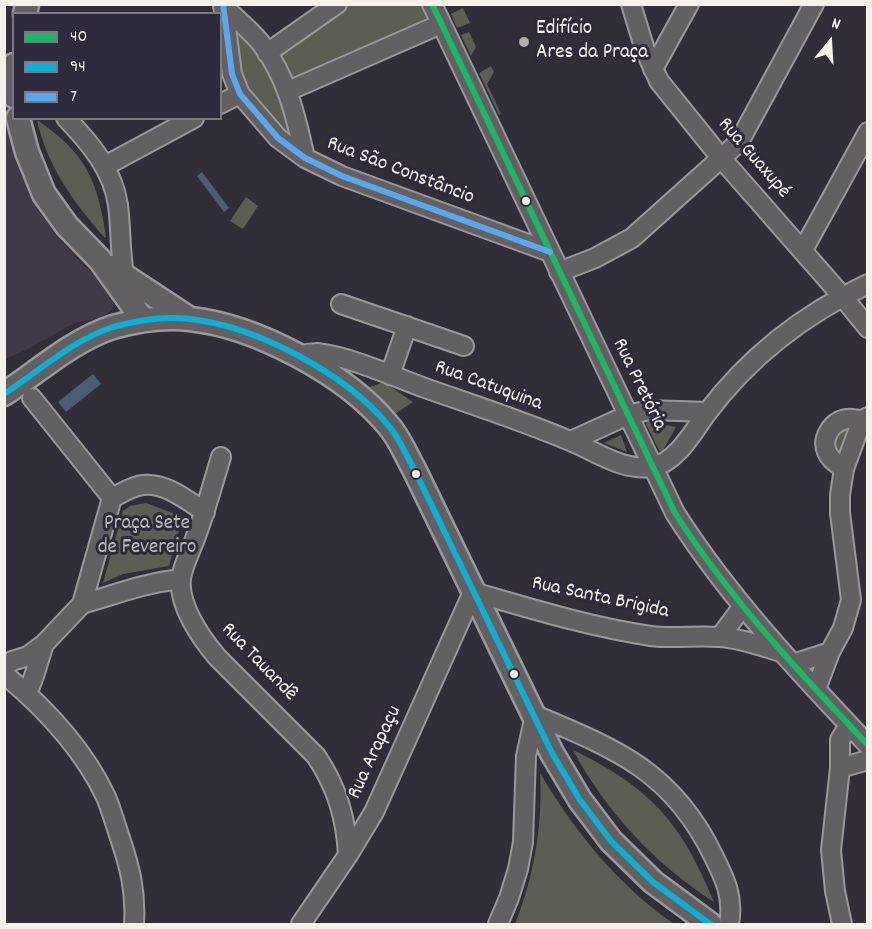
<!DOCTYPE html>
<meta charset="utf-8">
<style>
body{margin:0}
#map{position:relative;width:872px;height:929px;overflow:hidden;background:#312e39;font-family:Dekko,sans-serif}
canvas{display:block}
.frame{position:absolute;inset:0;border:6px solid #f4f1e8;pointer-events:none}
.legend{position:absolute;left:12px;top:12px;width:210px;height:108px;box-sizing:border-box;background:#2f2a3d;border:2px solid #7e7a81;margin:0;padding:8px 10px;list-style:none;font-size:18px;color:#f4f1e8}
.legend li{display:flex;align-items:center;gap:12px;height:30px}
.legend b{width:30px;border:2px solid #7e7a81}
.north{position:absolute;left:800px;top:12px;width:60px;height:60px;-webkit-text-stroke:4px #2f2a3d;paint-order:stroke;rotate:18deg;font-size:16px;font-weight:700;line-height:24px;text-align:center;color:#f4f1e8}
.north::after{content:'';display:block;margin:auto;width:21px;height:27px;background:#f4f1e8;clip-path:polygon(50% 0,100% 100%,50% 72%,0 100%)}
</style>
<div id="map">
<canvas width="872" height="929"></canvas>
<div class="frame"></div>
<ul class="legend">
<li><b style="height:8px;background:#1ab867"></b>40</li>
<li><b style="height:8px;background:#0dafd3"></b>94</li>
<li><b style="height:8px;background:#5aa8eb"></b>7</li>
</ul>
<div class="north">N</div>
</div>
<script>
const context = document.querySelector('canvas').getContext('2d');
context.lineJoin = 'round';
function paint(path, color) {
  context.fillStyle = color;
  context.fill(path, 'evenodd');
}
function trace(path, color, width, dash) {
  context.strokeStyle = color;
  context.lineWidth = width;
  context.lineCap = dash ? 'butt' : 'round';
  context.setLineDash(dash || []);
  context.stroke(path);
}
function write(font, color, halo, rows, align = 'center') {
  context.font = font + ' Dekko,sans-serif';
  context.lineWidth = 6;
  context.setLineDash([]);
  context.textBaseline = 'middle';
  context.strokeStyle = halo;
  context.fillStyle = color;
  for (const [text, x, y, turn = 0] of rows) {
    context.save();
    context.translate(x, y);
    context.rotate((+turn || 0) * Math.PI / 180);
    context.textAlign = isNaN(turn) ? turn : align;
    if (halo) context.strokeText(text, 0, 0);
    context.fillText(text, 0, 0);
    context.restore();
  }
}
const built = new Path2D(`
 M 4,117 L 16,163 L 39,211 L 60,240 L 84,266 L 108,287 L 114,305 L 111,311 L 103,317 L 74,323 L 28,349 L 5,359 Z`);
const green = new Path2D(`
 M 343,5 L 427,5 L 435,22 L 291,89 L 270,54 Z
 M 463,8 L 470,23 L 457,28 L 451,14 Z
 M 226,11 L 259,45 L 303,154 L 244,98 Z
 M 469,32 L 476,47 L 471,56 L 461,35 Z
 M 491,66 L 494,72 L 487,84 L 501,114 L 499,115 L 479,73 Z
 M 37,120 C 86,153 98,181 106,237 L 105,238 C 74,203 47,166 37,120 Z
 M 246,197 L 258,206 L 243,229 L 230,221 Z
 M 384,382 L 413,402 L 390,417 L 361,390 Z
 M 648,421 L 676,427 L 661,454 L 646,424 Z
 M 852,426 L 842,443 L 839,457 L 833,449 L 835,434 L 843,428 Z
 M 621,435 L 627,452 L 604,443 Z
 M 146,503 L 183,517 L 169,566 L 123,574 L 103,583 L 123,511 L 130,506 Z
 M 573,750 C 651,788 681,822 714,902 C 655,864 606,812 573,750 Z
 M 540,773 C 575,832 618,885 674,924 L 515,924 C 534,877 543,824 540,773 Z`);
const water = new Path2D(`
 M 202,172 L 229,208 L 224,212 L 197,176 Z
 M 93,374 L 101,384 L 66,412 L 58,402 Z`);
const minor = new Path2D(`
 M 223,4 L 232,74 L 240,94 L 278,138 L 305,158 L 342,176 L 550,252
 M 432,4 L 675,513 C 729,598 799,672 868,745
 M 631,4 L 645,50 L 659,81 L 721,158 L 842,296 L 868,328
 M 223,6 C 235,18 249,29 260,42 C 287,76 296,117 305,158
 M 267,53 L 337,4
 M 653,69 L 689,4
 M 288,91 L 441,24
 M 220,104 L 240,94
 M 66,118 C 90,143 113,170 118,205 C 121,229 120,252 124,275
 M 105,166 L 194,118
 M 803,250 L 868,132
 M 559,272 L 595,258 L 632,238 L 739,142 L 814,4
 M 341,304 L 464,346
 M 299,356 C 305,354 310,353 317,353 C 351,357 392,376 425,388 C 473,405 523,421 570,441 C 597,452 622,471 652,467 C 676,463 693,432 706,414 C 748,358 804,314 868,284
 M 390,375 L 407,326
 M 32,398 L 112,498
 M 571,441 L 628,415 L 649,410 L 707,412
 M 221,457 C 213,483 206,510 196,536 C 192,548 182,567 181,579 C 178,605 201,638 217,657 L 316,756 C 337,787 346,818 348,855
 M 844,469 C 838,464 830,460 827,452 C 821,438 832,421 847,419 C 851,418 857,420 862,420
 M 82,604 C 117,594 144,583 181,579
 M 720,637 L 743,606
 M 793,664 L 830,652
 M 4,667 L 12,661 L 28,656 L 44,644 L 82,604 L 112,498 C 122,493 132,486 143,485 C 165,482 188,501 205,512
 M 4,674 C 45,708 83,748 106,797 C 111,809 115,823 119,835 C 130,867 136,891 134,924
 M 816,689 L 830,652 L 843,628 L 851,600 L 840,513 L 840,495 L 844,469 L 862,420 L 868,417
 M 27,693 C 35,678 38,661 44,644
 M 840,768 L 868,760
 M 301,924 L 348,855 L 374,812 L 473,592 C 532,609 590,627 651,636 C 673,639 697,635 719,637 C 740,638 761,646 781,652
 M 498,924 L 509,898 L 518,869 L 523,842 L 526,756 L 535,715 C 616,749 672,771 713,855 C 725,879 734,897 729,924
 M 842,924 L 835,891 L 831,850 L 840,768 L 840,740 L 849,725`);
const major = new Path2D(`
 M 25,14 L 27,4
 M 14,65 L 11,78 L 14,96
 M 18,118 L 27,152 L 44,194 L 67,226 L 100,260 L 143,320
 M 111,267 L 190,319
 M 4,394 C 39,371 73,340 113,327 C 138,320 164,316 190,319 C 256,326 346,374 388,425 C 399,437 406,455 414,469 L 552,753 L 580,800 L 611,841 L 653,882 L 710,924`);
const bus1 = new Path2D(`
 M 432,4 L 675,513 C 729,598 799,672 868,745`);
const bus2 = new Path2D(`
 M 4,394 C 39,371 73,340 113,327 C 138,320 164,316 190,319 C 256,326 346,374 388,425 C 399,437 406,455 414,469 L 552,753 L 580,800 L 611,841 L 653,882 L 710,924`);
const bus3 = new Path2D(`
 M 223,4 L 232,74 L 240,94 L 278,138 L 305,158 L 342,176 L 550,252`);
const markers = [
 [524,42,6,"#b0adab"],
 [526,201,5,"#f4f1e8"],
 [416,474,5,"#f4f1e8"],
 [514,674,5,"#f4f1e8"]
];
const poiNames = [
 ["Edifício",536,30],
 ["Ares da Praça",536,54]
];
const streetNames = [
 ["Rua Guaxupé",753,159,49],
 ["Rua São Constâncio",400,172,21],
 ["Rua Pretória",638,385,64],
 ["Rua Catuquina",488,387,20],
 ["Rua Santa Brigida",600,599,12],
 ["Rua Tauandê",258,663,46],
 ["Rua Arapaçu",376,753,-65]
];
const parkNames = [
 ["Praça Sete",147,525],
 ["de Fevereiro",147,549]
];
paint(built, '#413848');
paint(green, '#5d5e53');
paint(water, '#4b5e74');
trace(minor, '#9a989b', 22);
trace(major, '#9a989b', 27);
trace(minor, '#626063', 18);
trace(major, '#626063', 22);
trace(bus1, '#1ab867', 6);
trace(bus2, '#0dafd3', 6);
trace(bus3, '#5aa8eb', 6);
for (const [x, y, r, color] of markers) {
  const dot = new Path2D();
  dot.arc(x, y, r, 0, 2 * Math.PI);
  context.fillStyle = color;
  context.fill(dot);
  trace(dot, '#2f2a3d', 2);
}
write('21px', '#f4f1e8', '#2f2a3d', poiNames, 'left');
write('21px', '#f4f1e8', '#2f2a3d', streetNames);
write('21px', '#bab9ae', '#2f2a3d', parkNames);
</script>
